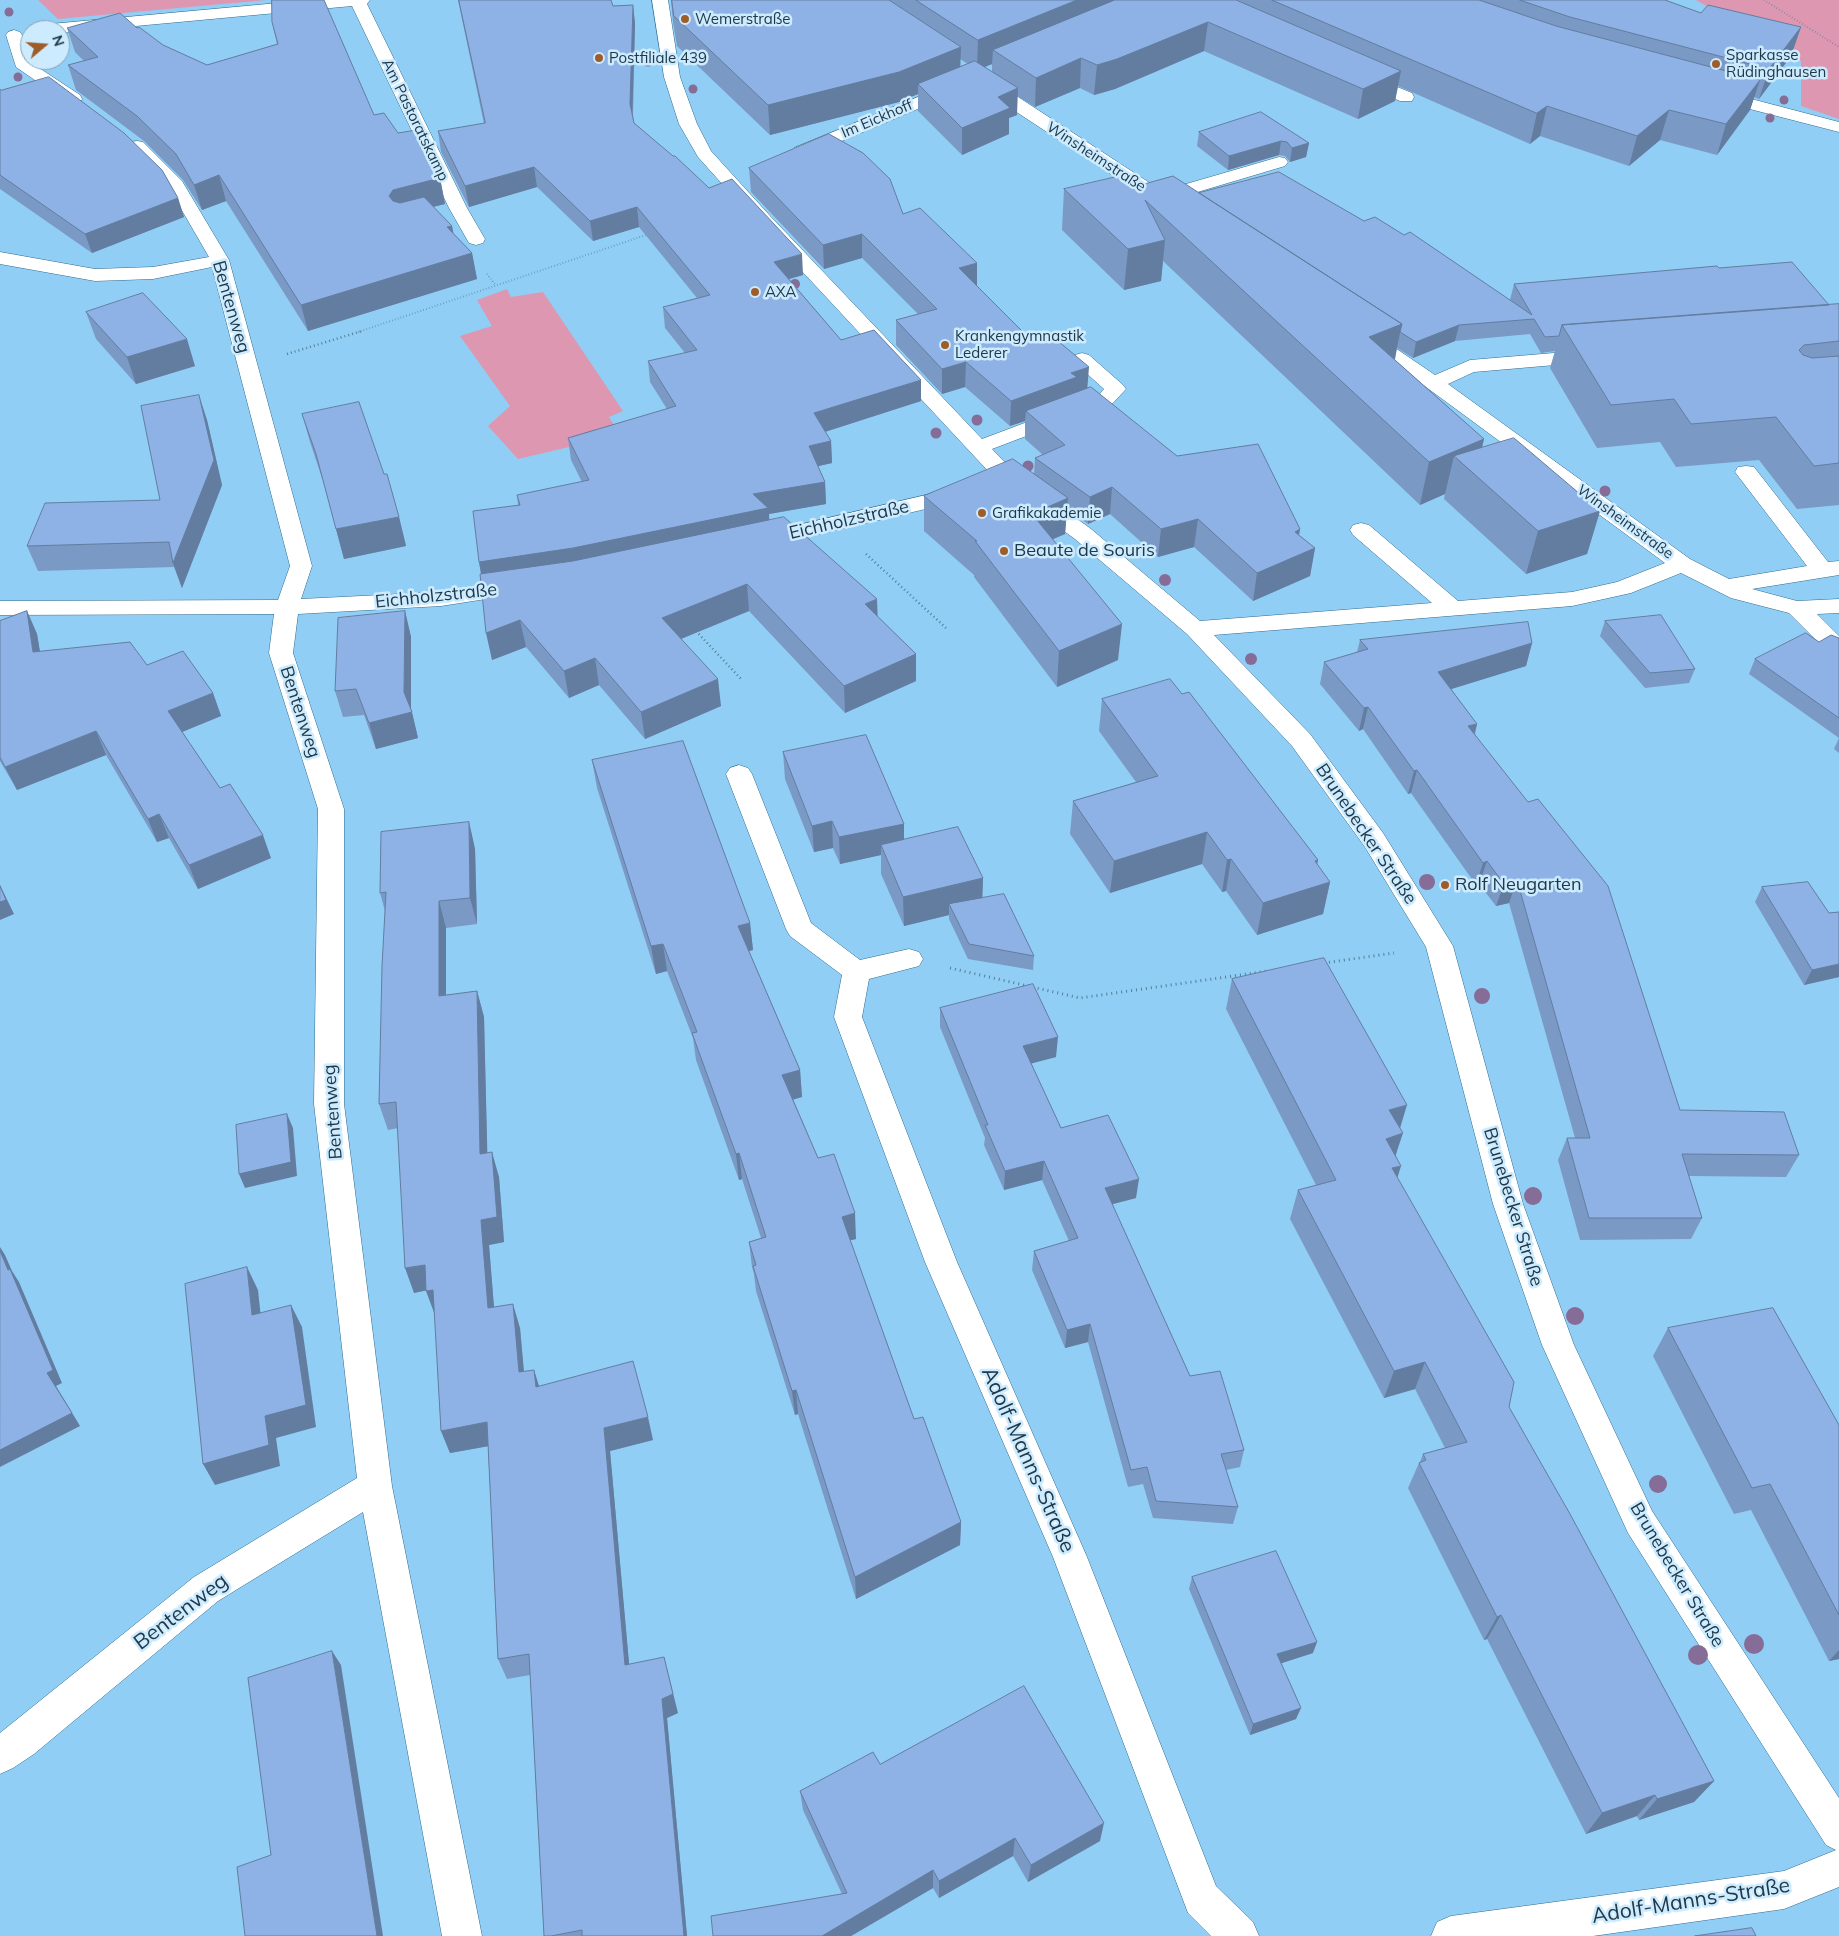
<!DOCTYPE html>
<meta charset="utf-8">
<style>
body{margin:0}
#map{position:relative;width:1839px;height:1936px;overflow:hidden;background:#91cef5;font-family:Mulish,sans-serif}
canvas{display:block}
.north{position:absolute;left:20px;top:20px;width:50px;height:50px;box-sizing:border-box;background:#cdebff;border:1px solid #88a4b6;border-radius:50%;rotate:72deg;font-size:14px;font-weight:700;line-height:20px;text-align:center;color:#203948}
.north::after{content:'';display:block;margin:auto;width:18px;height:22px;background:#9e5d28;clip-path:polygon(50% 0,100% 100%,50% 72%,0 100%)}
</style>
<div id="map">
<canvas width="1839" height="1936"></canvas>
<div class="north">N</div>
</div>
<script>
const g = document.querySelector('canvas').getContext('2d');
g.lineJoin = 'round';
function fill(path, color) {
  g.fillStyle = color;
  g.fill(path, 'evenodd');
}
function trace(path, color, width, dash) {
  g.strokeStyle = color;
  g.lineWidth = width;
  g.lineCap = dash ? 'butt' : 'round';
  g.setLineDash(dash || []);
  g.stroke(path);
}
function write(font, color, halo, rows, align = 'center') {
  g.font = font + ' Mulish,sans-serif';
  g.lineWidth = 5;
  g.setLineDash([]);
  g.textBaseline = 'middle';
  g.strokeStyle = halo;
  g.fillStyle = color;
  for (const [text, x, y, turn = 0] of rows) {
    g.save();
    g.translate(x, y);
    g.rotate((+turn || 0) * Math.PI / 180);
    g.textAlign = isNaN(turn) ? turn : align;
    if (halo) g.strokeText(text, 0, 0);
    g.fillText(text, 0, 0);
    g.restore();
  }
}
fill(new Path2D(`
 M38,0h228l-208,19z
 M1696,0h143v119l-38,-13v-45z
 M507,289l4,8 32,-5 80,119 -14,6 11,18 -102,24 -30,-33 22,-20 -50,-70 32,-10 -15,-26z`), '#dd97b0');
const minor = new Path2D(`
 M311,0h59l-3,4 100,204 18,31 -2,4 -7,2 -7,-2 -20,-35 -97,-202 -292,27v-3h-28l2,-3 6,-2z
 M652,0h16l12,77 17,47 14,27 60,66 211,222 117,-44 5,-6 -29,-26 -3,-4 3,-4 7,-2 7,2 34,30 3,4 -13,14 -121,46 26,27 73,53 109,92 232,-18 -79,-68 -3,-5 3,-5 8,-2 8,2 89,76 114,-9 45,-10 48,-19 -262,-193 -47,-31 -3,-4 3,-4 7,-2 7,2 65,44 35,-15 120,-10 7,2 3,4 -3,4 -7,2 -116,10 -26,12 242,175 39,20 78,-13 -72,-94 3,-5 8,-1 8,1 74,95 11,-1v14l-87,14 45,12 42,-2v14l-22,1 22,22v19l-8,-3 -9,-6 -33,-33 -58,-15 -50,-25 -50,20 -59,13 -358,29 96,99 73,99 70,113 70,258 51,141 78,166 187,287v89l-55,22 -191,27h-162l6,-14 14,-6 333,-45 52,-21 -10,-5 -198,-312 -86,-188 -49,-141 -67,-257 -61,-100 -73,-101 -105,-112 -112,-95 -73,-53 -243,-261 -61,-68 -19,-33 -15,-47z
 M14,30l6,2 2,3 8,27 50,33 2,4 -2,4h-12l-52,-36 -10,-32 2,-3z
 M1363,73l49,20 2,4 -2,4h-12l-43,-19 -2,-4 2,-4z
 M986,79l6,1 170,111 117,-34 6,1 3,4 -3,4 -111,33 5,6 -3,4 -6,1 -6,-1 -184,-121 -2,-4 2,-4z
 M952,83l6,1 2,4 -2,4 -152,64 -6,1 -6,-1 -3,-4 3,-4z
 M1717,90l122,32v10l-128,-33 -2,-4 2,-4z
 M137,141l6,1 39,39 47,79 83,306 -11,33 140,-7 77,-12 8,2 3,5 -3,5 -8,2 -77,12 -143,8 -5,39 51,156v295l48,382 90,450h-40l-79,-424 -145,89 -184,153 -21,14 -13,6v-41l194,-156 163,-99 -43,-374 4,-295 -49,-156 5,-39 -274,1v-14l278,-1 12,-34 -78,-299 -59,12 -58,2 -95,-17v-12l95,17 58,-2 56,-10 -40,-69 -41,-42 3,-4z
 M960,487l8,2 3,5 -3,5 -204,48 -8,-2 -3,-5 3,-5z
 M739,765l9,3 4,6 59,149 49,37 49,-11 10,3 4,7 -4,7 -50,13 -7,38 95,245 130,295 129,329 37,36 6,14h-48l-23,-23 -135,-356 -128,-295 -91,-245 8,-42 -52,-39 -4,-7 -60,-155 4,-6z`);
trace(minor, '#2f6c8f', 1);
trace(new Path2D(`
 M1764,0l75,47
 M487,274l9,12
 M358,332l291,-98`), '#547e98', 2, [0.5, 2.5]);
trace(new Path2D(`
 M287,354l75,-23
 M866,554l80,74
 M696,631l46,49`), '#547e98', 2.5, [1, 3]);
trace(new Path2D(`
 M1324,963l70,-10
 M950,968l130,30 188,-27`), '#547e98', 3, [1, 4]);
fill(minor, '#fff');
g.fillStyle = '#856d97';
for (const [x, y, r] of [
 [9,12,4.5],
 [648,62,4.5],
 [18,77,4.5],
 [693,89,4.5],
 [1784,100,4.5],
 [1770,118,4.5],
 [795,284,5],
 [977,420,5.5],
 [936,433,5.5],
 [1028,466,5.5],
 [1605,491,5.5],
 [1165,580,6],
 [1251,659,6],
 [1427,882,8],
 [1482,996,8],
 [1533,1196,9],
 [1575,1316,9],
 [1658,1484,9],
 [1754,1644,10],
 [1698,1655,10]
]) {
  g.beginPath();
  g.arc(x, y, r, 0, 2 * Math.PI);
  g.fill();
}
fill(new Path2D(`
 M458,0h153l2,6 20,-1 2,19 -2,92 1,7 75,65 94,87 -14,4 52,61 80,61 -96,31 6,9 1,22 -14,3 7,16 1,22 -57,10v6l108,96 39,38v27l-71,32 -96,-102 -68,28 40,67 -76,33 -46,-54 -30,13 -43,-51 -34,13 -11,-86 -2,-12 39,-57 -1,-10 65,-13 -11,-22 -3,-22 99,-29 -17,-27 -2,-21 37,-8 -20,-25 -2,-21 34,-9 -58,-71 -46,14 -56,-54 -68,20 -28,-55 -3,-21 46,-7z
 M671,0h994l36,13 100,14 -10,29 -32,43 -5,-2 -4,13 -33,45 -57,-15 -31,26 -89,-30 -10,8 -132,-58 -3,15 -37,18 -154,-68 -89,38 -21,6 -14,-7 -45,19 -18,-11v19l-8,3v16l-47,21 -44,-44v-17l-19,8 -129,33 -93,-89 -4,-24zM960,59l8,5 -8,3zM992,64v8l-7,-5z
 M272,22l102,93 24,18 42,45 5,26 -12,3 19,19 1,7 19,20 5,26 -169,52 -82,-130 -24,9 -19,-30 -39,-39 -68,-51 -8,-25 16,-4 -9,-9 -8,-24h70l26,17 44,20 70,-21z
 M0,89l178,109 6,19 -92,36 -92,-64z
 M1199,132l110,11 -3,14 -16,5 -5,-6 -6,-1 -51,15 -31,-24z
 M749,168l154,46 130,128 54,46 90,68 123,73 -1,6 16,13 -5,28 -57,25 -59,-54 -36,10 -48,-43 -22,10 -21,-15 -2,25 -12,5 65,121 -61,27 -83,-110v-2l-50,-44v-35l110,-21 1,-17 8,-3 -18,-16v-18l-15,5 -45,-39 -23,7 -46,-49v-25l22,-6 -56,-56 -38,11 -73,-77z
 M1137,186l62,7 165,28 146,79 4,-16 205,-16 110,37 10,-1v201l-42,4 -38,-49 -83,7 -16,-25 -63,6 -47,-80 5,-17 -14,2 -11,-19 -75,7 -42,17 -16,-10 -2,12 89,79 -2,9 118,63 -13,43 -61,20 -82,-75 1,-5 -25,11 -257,-244 -2,20 -37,9 -62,-60 2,-41z
 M86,312l109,54 -59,18 -40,-45z
 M302,414l97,103 7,29 -62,13 -21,-78 -13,-39z
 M207,420l15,65 -40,103 -8,-21 -136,4 -11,-25 133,-46z
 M27,611l10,23 3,18 107,13 66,28 8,23 -39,16 38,56 51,70 -73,31 -29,-51 -12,4 -51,-87 -89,35 -17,-29v-140z
 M405,611l6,26v73l7,28 -42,11 -12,-34 -21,2 -8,-26z
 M1605,621l90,48 -6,14 -44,5 -45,-52z
 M1839,638v100l-90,-64 6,-15 64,-17z
 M1360,640l172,3 -6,23 -75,23 26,35 -2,10 205,376 119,45 -13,22 -97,-1 13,42 -11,21 -111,1 -22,-80 9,-22h8l-66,-235 -13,3 -17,-22 -3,1 -65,-92 -3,1 -45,-65 -4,2 -39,-47 4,-22 33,-10z
 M1182,694l136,166 -1,4 13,18 -7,32 -66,21 -31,-44 -4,1 -20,-28 -92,29 -40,-59 3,-33 63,-19 -37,-51 3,-32z
 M1839,738v15l-5,-4z
 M783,752l121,72v16l79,38 -1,20 52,58 -1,14 -65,-11 -19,-40v-4l-45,11 -23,-52v-19l-41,9 -7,-16 -19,4 -29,-73z
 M592,760l158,163 3,27 -4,1 51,119 2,27 -9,2 25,59 38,81 -6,1 64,179 47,103 -1,23 -104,54 -58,-185 -3,1 -39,-124 -2,-17 -2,-7 -3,-25 12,-4 -19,-59 -3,1 -43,-120 -3,-22 -26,-67 -11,3 -59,-186z
 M469,822l6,27 2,75 -31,4v67l31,-4 7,26 3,136 12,24 5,65 -15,3 5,63 26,20 4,44 10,-2 5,16 114,54 -43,11 19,213 49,49 -11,5 20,218h-143l-14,-261 -23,4 -9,-20 -10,-213 -38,7 -9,-22 -6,-117 -9,-24 -12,3 -16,-165 -10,2 -9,-26 6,-193 -5,-18z
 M1762,887l67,26 10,64 -35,8 -49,-83z
 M1232,979l168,150 -4,26 1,23 112,229 205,374 -20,21 -55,18 -2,-4 -51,18 -99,-195 -3,1 -76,-152 11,-25 1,-1 3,-8 22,-6 -30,-59 -31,9 -94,-179 8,-29 18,-5 -90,-176z
 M940,1008l116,49 -25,6 30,65 75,70 -24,6 78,172 54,74 -4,17 -14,3 12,37 -5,17 -80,-6 -10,-34 -15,3 -40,-145 -23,6 -33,-78 2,-19 35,-10 -27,-61 -38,10 -20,-45 1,-7 -45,-111z
 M1668,1328l171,97v234l-10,2 -78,-151 -17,4 -81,-158z
 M1192,1577l121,76 -32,10 15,56 -46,16 -61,-146z
 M880,1764l220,77 -72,41 -15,-26 -74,42 -6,-10 -82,48h-138l129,-42 -39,-84 -3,-19z`), '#7a99c5');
fill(new Path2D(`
 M1077,0h68l-152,50 -1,14 -15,6 1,-30z
 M633,5l2,19 -3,100 -2,-20z
 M1208,22l-4,29 -89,38 -21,6 3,-30z
 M1801,27l-10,29 -32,43 10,-30z
 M961,47l-1,30 -42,7v10l-19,8 -129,33 -2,-30z
 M1081,58l-1,30 -45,19 1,-29z
 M1401,71l-6,30 -37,18 5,-30z
 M1760,80l-10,30 -33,45 9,-31z
 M1018,88l-1,27 -8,3v16l-47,21v-27l36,-31z
 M1547,106l-7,30 -10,8 7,-31z
 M1669,110l-9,30 -31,26 8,-30z
 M1281,141l-2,14 -51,15 1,-14z
 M1309,143l-3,14 -16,5 2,-14z
 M534,167l3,20 -68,20 -4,-21z
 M219,175l7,26 -24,9 -8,-25z
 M440,178l5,26 -46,11 -10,-19 4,-6z
 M178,198l6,19 -92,36 -7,-19z
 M637,207l2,20 -46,14 -3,-20z
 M452,226l5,25 -10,-24z
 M862,234v24l-38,11 -1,-24z
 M1165,240l-4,41 -37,9 4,-41z
 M472,253l5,26 -169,52 -7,-26z
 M802,254l1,21 -28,8 -1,-21z
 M977,263v24l-18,-19z
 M1402,324l-9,42 -24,-29z
 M1459,325l-4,16 -42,17 3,-16z
 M187,339l8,27 -59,18 -9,-27z
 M966,362l-1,25 -23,7v-25z
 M1089,367l-2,25 -61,19 -1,10 -15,5 1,-25 60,-28z
 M921,380v21l-106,34 -1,-22z
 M199,395l8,25 15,65 -40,103 -9,-25z
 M1484,439l-9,36 -21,-19 -9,38 -25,11 9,-43z
 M831,441l1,22 -22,5 -1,-22z
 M825,482l1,22 -57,10 1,16 -287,54 -4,-22 274,-68z
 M1112,487l-2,27 -22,10 2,-27z
 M1068,498l-3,36 -35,15 2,-35z
 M1600,511l-13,43 -61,20 12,-43z
 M399,517l7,29 -62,13 -8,-30z
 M1198,519l-4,28 -36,10 3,-28z
 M1300,529l-5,28 20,-9 -5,28 -57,25 4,-28 38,-41z
 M747,584l2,27 -83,34 -4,-27z
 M877,599l1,27 -13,-22z
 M27,611l10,23 7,42 -11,-24z
 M405,611l6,26v75h1l6,26 -42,11 -7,-26 35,-31z
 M520,620l6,27 -34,13 -6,-27z
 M1122,624l-4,36 -61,27 2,-36z
 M1532,643l-6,23 -94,29 6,-23z
 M916,654v27l-71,32 -1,-27z
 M595,658l4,27 -30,13 -5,-27z
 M718,679l3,27 -76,33 -4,-27z
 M213,693l8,23 -44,18 -9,-23z
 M1368,707l-5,22 -4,2 5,-23z
 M1477,724l-6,23 -3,-21z
 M96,731l10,24 -89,35 -12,-23z
 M1417,770l-6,23 -3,1 6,-23z
 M159,814l10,24 -12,4 -9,-23z
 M832,821l1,27 -19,4 -2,-26z
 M469,822l6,27 2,75 -7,-26z
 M904,824v26l-23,-5v10l-41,9 -1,-27z
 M1207,832l-5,32 -92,29 4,-32z
 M263,835l8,23 -73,31 -9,-24z
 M1231,859l-5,32 -4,1 5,-32z
 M1318,860l-6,28 18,-6 -7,32 -66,21 6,-32 52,-42z
 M1487,861l-8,23 -3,1 7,-22z
 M983,878l-1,29 -33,-3v11l-45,11 -1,-29z
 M1517,880l-8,23 -13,3 8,-22z
 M0,885l14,29 -14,6z
 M439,901l7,27v93l-7,-25z
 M750,923l3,27 -12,3 -3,-27z
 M663,944l4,27 -11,3 -5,-28z
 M1839,964v13l-35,8 8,-15z
 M477,991l7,26 4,162 -8,-25z
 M1058,1037l-2,20 -34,9 1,-20z
 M800,1070l2,27 -17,5 -3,-27z
 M1407,1105l-9,30 -9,-25z
 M287,1114l6,14 4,48 -52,12 -6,-14z
 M1403,1133l-10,30 -7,-24z
 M492,1152l7,25 5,65 -15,3 7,87 -8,-24 -7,-88z
 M739,1153l3,26 -3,1 -3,-26z
 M1044,1161l-2,19 -38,10 1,-19z
 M1401,1166l-9,29v-27z
 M1139,1179l-3,19 -34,9 3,-19z
 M855,1213l1,26 -13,3 -1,-25z
 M0,1247l5,8 7,16 7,11 43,101 -6,3 24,40 -80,41v-17l8,-180 -8,-19z
 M425,1265l8,24 -19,4 -9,-25z
 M247,1267l11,23 5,47 -11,-22z
 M433,1290l2,25 -9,-24z
 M513,1304l7,24 6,68 -7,-24z
 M291,1305l11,22 14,100 -40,11 4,28 -65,19 -12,-21 62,-48z
 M1090,1324l-2,18 -23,6 2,-18z
 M1425,1362l-10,27 -31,9 10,-27z
 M534,1370l7,23 -5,-6z
 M796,1390l2,24 -3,1 -3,-24z
 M648,1417l5,23 -43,11 21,234 -6,-20 -21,-237z
 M487,1422l8,23 -45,8 -9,-22z
 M961,1522l-1,23 -104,54 -1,-22z
 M1501,1615l-14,24 -3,1 13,-23z
 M1317,1642l-4,11 -40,13 4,-12z
 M1839,1650v9l-10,2z
 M332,1651l9,14 42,271h-6z
 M664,1657l14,56 -11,5 20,218h-3l-22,-237z
 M1301,1708l-5,11 -46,16 3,-11z
 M1714,1781l-20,21 -55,18 18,-21z
 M1655,1795l-18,21 -51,18 16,-21z
 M1104,1823l-4,18 -72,41 3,-17z
 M1015,1838l-2,18 -74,42v-17z
 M933,1870v18l-82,48h-29z`), '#637da0');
const building = new Path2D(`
 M272,0h52l50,115 10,-2 14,20 19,-3 23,48 -47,12 -4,6 4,5 7,2 24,-6 28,29 -5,1 25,26 -171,52 -82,-130 -25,10 -18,-31 -39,-38 -69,-51 30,-8 -31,-29 53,-15 17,15 2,-1 24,18 44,20 71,-21 -6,-22z
 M459,0h152l2,6 20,-1 -3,99 4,19 39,33h2l34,32 23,-9 70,75 -28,8 67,78 33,-10 47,50 -107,33 17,28 -22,5 16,36 -72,12 15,14 -195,40 -94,14 -6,-51 47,-6 -3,-10 72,-15 -21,-42 108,-32 -28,-45 49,-11 -34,-43 47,-12 -73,-88 -47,14 -56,-54 -69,19 -27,-55 47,-8z
 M672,0h217l72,47 -62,25 -131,33 -94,-89z
 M916,0h161l-99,40z
 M1115,0h121l165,71 -38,18 -155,-67 -91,37 -20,6 -16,-7 -45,20 -43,-28z
 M1272,0h207l77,26 204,54 -34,44 -57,-14 -32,26 -90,-30 -10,7z
 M1520,0h145l36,13 7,-8 93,22 -32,42 -199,-52z
 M975,61l43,27 -20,9 12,11 -48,20 -44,-44z
 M49,77l75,56 38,37 16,28 -93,36 -85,-59v-86l1,1z
 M1261,112l48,31 -17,5 -5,-6 -6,-1 -52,15 -30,-24z
 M829,134l34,19 27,26 13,35 17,-6 57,55 -18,5 74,74 18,-7 38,32 -18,6 6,4 -66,24 -45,-39 -24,7 -46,-49 41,-11 -75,-75 -39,11 -74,-77z
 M1279,172l85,49 11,-4 29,18 6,-3 122,83 -18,-31 203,-18 2,2 73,-6 37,43 -267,20 -3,11 -14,1 -11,-18 -75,6 -43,17 -16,-10 2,-8 -203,-131z
 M1125,175l12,11 36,-10 229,148 -33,13 115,102 -55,23 -284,-262 20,40 -37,9 -64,-60z
 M143,293l44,46 -60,18 -41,-45z
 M1839,304v37l-35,4 -5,5 4,5 9,3 27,-2v107l-25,3 -38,-49 -85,7 -17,-25 -63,6 -49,-80z
 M1091,387l86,69 81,-12 42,85 -5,3 20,16 -58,25 -59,-54 -37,10 -49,-42 -22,10 -55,-39 30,-13 -39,-34z
 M199,395l15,65 -41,103 -4,-21 -142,4 18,-43 115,-3 -19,-94z
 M359,402l25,72h3l12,43 -63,12 -20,-75 -14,-40z
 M1514,438l86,73 -62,20 -84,-75z
 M1013,459l55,39 -36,16 90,110 -63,27 -84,-110h2l-53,-45z
 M784,517l93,82 -12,5 51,50 -72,32 -97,-102 -85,34 56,61 -77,33 -46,-54 -31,13 -44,-51 -34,13 -6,-59 93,-13z
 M27,611l6,41 97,-10 17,23 36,-14 30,42 -45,18 52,77 10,-4 33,51 -74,30 -30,-51 -11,5 -52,-88 -91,36 -5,-10v-136z
 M405,611l-1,81 8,20 -43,11 -13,-34 -21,2 3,-73z
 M1661,615l34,54 -45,4 -45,-52z
 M1528,622l4,21 -94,29 39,52 -9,2 60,76 10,-3 70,87 72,224 104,2 15,43 -117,-1 20,64h-113l-22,-80h23l-73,-258 -13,4 -17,-23 -4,2 -66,-93 -3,1 -46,-64 -4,1 -40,-46 44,-13 -8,-9z
 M1806,633l13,9 12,-7 8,3v80l-84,-59z
 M1170,679l12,15 7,-2 129,168 -3,1 15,21 -67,21 -32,-44 -4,1 -20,-28 -93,29 -41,-60 85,-25 -56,-77z
 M866,735l38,89 -65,13 -7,-16 -20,5 -29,-74z
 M683,741l67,182 -12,3 62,144 -18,5 36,83 16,-4 21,59 -13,4 72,202 9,-2 38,105 -106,55 -59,-187 -4,1 -39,-125 3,-1 -7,-23 17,-5 -27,-84 -3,1 -44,-121 5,-1 -34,-88 -12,2 -59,-186z
 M469,822l1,76 -31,3v95l38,-5 3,163 12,-2 5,65 -16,3 7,88 25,-4 6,68 15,-2 2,17 97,-26 15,56 -44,11 21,237 39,-8 9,37 -11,5 22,237h-102v-6l-31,6h-7l-15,-282 -31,5 -11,-237 -46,9 -8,-141 -7,1 -1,-26 -20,3 -9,-166 -17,2 3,-138 4,-74 -6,1 1,-61z
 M958,827l25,51 -80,19 -22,-52z
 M1808,882l21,31 10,-1v52l-27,6 -50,-83z
 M0,886l6,14 -6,2z
 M1004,894l30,62 -65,-12 -20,-40z
 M1324,958l83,147 -18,5 14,23 -17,6 15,27 -9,2 122,214 -5,25 61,107 144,267 -57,18 -2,-4 -53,18 -101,-198 -4,2 -78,-154 7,-3 -3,-6 44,-12 -42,-80 -31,9 -96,-181 38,-10 -104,-201z
 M1033,984l25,53 -35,9 38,82 47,-13 31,64 -34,9 85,188 30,-5 24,79 -23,4 17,53 -82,-6 -9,-34 -16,3 -41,-146 -23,6 -33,-79 44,-13 -34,-77 -39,10 -20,-46h3l-48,-117z
 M287,1114l4,48 -52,12 -3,-49z
 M0,1251l8,19 2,-1 43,101 -6,3 25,40 -72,37z
 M247,1267l5,48 39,-10 15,100 -41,11 4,29 -66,19 -18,-180z
 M1773,1308l66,117v190l-69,-131 -18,4 -84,-160z
 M1276,1551l41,91 -40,12 24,54 -48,16 -61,-147z
 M332,1651l45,285h-132l-8,-69 34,-12 -23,-177z
 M1024,1686l80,137 -73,42 -16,-27 -76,43 -6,-11 -111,66h-109l-2,-20 136,-23 -47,-102 73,-39 7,12z
 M1752,1928l4,8h-61z`);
fill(building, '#8eb2e5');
trace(building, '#637da0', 1);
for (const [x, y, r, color] of [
 [685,19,5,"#9e5d28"],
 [599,58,5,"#9e5d28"],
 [1716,64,5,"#9e5d28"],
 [755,292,5,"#9e5d28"],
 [945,345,5,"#9e5d28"],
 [982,513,5,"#9e5d28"],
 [1004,551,5,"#9e5d28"],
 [1445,885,5,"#9e5d28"]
]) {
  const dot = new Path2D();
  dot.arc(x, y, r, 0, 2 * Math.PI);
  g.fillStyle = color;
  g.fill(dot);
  trace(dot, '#cdebff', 2);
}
write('15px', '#203948', '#cdebff', [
 ["Wemerstraße",695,19],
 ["Sparkasse",1726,55],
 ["Rüdinghausen",1726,72],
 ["Postfiliale 439",609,58],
 ["AXA",765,292],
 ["Krankengymnastik",955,336],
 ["Lederer",955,353],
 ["Grafikakademie",992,513]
], 'left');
write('15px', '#203948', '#cdebff', [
 ["Im Eickhoff",877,119,-23],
 ["Am Pastoratskamp",415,120,64],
 ["Winsheimstraße",1096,157,33],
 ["Winsheimstraße",1625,522,36]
]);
write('18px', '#203948', '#cdebff', [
 ["Bentenweg",231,307,74],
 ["Eichholzstraße",849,520,-13],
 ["Eichholzstraße",436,596,-6],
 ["Bentenweg",300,712,72],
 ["Brunebecker Straße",1366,834,56],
 ["Bentenweg",333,1112,-94],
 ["Brunebecker Straße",1513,1207,73],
 ["Brunebecker Straße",1677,1575,59]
]);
write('18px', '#203948', '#cdebff', [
 ["Beaute de Souris",1014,551],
 ["Rolf Neugarten",1455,885]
], 'left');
write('21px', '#203948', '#cdebff', [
 ["Adolf-Manns-Straße",1028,1460,66],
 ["Bentenweg",181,1612,-37],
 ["Adolf-Manns-Straße",1691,1901,-9]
]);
</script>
